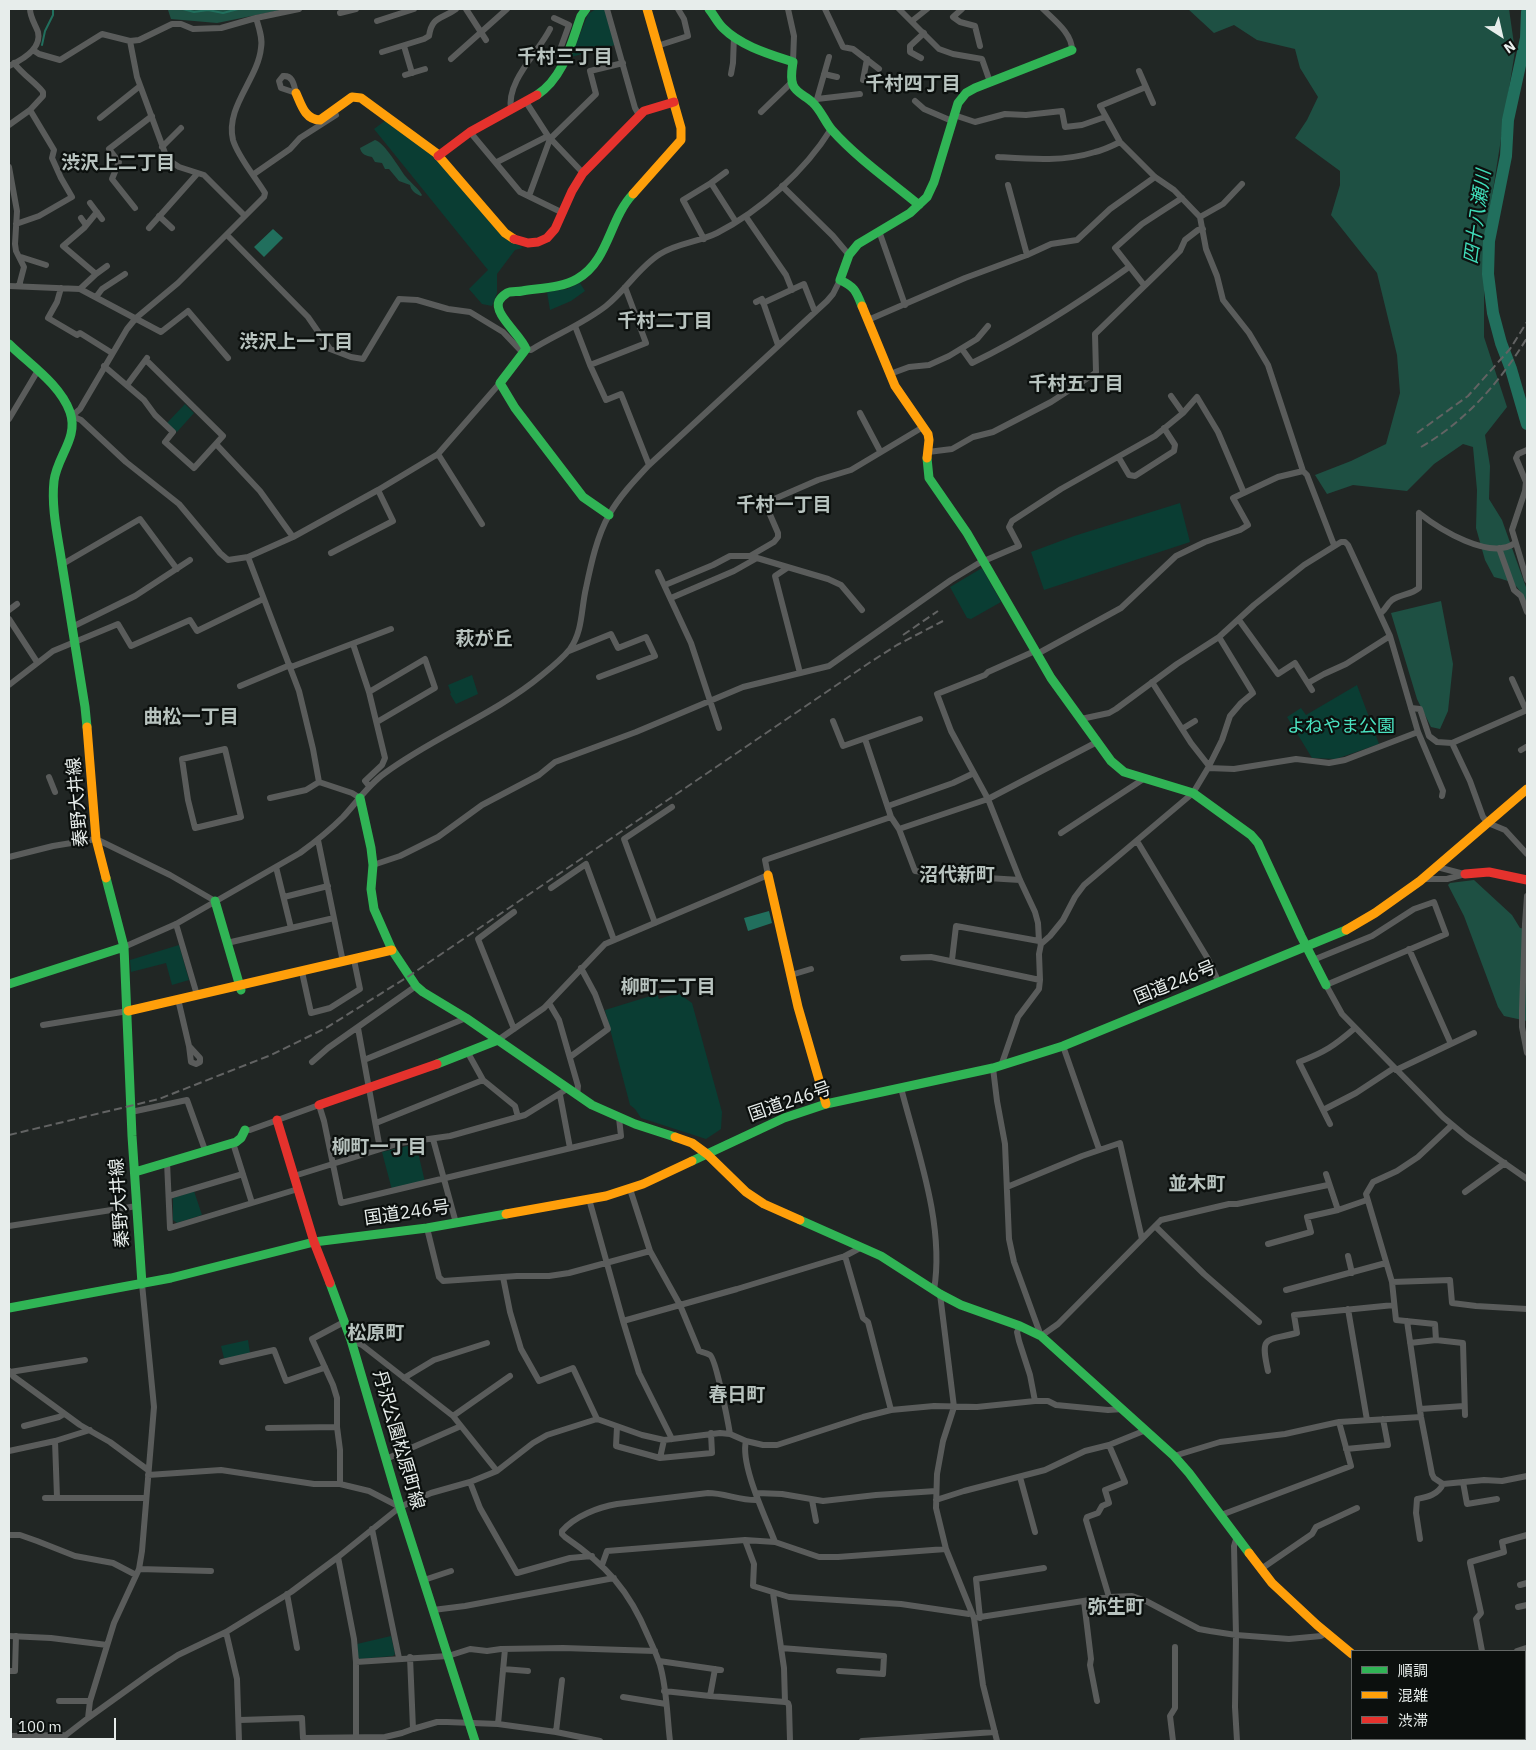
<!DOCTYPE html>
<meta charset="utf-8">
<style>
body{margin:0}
#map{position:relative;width:1536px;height:1750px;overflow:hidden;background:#212624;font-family:"IBM Plex Sans","Noto Sans JP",sans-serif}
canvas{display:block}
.frame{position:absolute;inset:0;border:10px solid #e7edeb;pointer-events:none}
.legend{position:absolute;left:1351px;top:1650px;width:175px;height:90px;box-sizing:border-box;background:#0c100e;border:1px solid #646866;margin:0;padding:6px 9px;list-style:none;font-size:15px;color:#e7edeb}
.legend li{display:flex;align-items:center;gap:10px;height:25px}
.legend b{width:25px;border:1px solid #646866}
.north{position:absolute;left:1476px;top:10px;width:50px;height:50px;-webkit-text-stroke:4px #0c100e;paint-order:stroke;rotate:145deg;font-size:14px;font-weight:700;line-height:20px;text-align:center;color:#e7edeb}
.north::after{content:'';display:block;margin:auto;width:18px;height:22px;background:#e7edeb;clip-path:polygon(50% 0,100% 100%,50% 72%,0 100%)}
.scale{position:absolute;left:10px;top:1718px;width:106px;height:22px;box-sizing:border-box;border:2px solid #e7edeb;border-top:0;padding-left:6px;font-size:15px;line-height:18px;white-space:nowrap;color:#e7edeb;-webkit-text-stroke:4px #0c100e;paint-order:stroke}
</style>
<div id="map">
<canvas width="1536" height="1750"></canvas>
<div class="frame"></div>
<ul class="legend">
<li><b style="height:6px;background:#30b455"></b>順調</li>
<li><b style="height:6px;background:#ff9f0a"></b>混雑</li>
<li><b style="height:6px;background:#e5322d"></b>渋滞</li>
</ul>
<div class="north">N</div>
<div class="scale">100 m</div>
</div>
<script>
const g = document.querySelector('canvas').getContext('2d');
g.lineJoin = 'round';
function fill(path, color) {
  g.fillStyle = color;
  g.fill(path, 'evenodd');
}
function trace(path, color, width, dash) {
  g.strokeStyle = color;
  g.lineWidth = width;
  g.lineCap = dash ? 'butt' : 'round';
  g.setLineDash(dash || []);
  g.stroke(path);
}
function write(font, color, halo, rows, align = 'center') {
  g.font = font + ' "IBM Plex Sans","Noto Sans JP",sans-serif';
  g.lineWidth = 4.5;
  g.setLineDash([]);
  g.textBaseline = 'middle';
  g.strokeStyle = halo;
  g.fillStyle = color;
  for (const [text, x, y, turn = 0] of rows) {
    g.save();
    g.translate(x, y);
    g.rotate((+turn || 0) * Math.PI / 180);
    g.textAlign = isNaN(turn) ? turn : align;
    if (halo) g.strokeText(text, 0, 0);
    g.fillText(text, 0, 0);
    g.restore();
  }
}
fill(new Path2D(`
 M596,9h9l10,36 -44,12 17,-43z
 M386,120l48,36 73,82 16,10 -8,2 -18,24v19l-5,13 -10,-2 -13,-15 19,-19 -114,-141z
 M580,283l5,8 -14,10 -21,9 -3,-18 20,-3z
 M185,404l9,9 -17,19 -10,-9z
 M1180,503l10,39 -146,48 -13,-38 43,-16z
 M982,568l19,34 -30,17 -4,-1 -17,-31z
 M472,675l6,19 -22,10 -6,-10 1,-1 -3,-8z
 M1357,685l22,59 -43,15 -24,-1 -25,-41 14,-9 5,7z
 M179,945l10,35 -17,5 -6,-22 -35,9 -1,-12z
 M678,993l14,10 30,109 -1,17 -15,10 -65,-21 -6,-9 -5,-4 -25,-95 52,-16 2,5z
 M416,1144l9,38 -33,8 -10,-38z
 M194,1191l8,24 -25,8 -4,-3v-22z
 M248,1340l2,13 -24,6 -2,-1 -3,-12z
 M391,1636l4,18 -2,2 -33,3 -2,-2 -1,-13z`), '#0a3d33');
fill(new Path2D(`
 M235,9h51l-69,14 -46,-4 -3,-9z
 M1188,9h321l6,42 -28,176 -3,56v54l23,70 -22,28 5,31 -1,33 13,21 25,70v14c-10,-20 -12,-22 -33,-27l-9,-17 -9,-32 1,-38 -4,-43 -10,-3 -29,20 -27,27 -54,-6 -26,9 -12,-19 36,-14 35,-17 14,-51 -3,-38 -20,-82 -46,-58 9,-30v-14l-45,-33 12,-18 11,-23 -18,-29 -5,-19 -38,-9 -23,-15 -20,8z
 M375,140c10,3 24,28 31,37 5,6 12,11 16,18l-1,1c-5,-2 -10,-5 -11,-11l-11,-4 -10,-12h-4l-3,-6 -7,-1 -3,-5c-6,-1 -11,-3 -12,-9z
 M1441,601l12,63 -5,47 -8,18 -9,-2 -14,-28 -26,-86z
 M1474,880l38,35 8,13 7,1v92l-23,-5 -6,-9 -34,-91 -16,-31 2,-2z`), '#1e5043');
fill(new Path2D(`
 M273,229l10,9 -19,19 -10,-10z
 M769,911l3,12 -24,8 -4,-13z`), '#216f5d');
trace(new Path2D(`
 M183,9l11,3 14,-2 15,3 15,-4
 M42,45l3,-14 8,-16v-6`), '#216f5d', 2);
trace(new Path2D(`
 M1527,12l-1,26 -18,82 -2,36 -17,85 -1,33 5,39 8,30 10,26 16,55`), '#216f5d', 12);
trace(new Path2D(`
 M466,9l20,31
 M607,9l28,99 4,7
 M788,9l6,27 -1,26
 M825,9l18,38 10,2 26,20
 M899,9l40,40 14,5 29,5 8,23
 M962,9l-9,8 7,5 15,4 5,20
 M1043,9c11,11 29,24 29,41
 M340,13l16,-4
 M256,18c3,10 7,21 5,30 -3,31 -36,59 -28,92 5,17 23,38 32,53l-1,4 -86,86 -42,35 -9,11 -47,80 -8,7 9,4 45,42 53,42 41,49 8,7 20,-3 45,-20 85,-47 60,-36 62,-71
 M554,18l15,7 -8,22 5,8
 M377,21l37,-12
 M912,21l15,-12
 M130,41l7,36 28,76 8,10 6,4 25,8 41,41
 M404,46l8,27
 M657,46l31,-10 -4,-17 -6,-10
 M33,50l6,4 21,6 42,-26 28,7 9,-1 33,-16h9l12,5 28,-1 35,-10 43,-9
 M382,52l42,-13 5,-3c3,-20 12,-16 27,-27
 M921,58l-11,-6v-6l14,-13
 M451,59l56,-50
 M9,66c13,-6 33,-17 29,-34 -3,-8 -8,-15 -8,-23
 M1139,71l14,32
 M731,74l2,-11 1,-27
 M824,74l13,3
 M405,75l20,-6
 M283,76c10,-1 11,9 13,17l-15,-5 -2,-7z
 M863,80l4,-21
 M1146,87l-46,19 20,36 35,35 19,13 26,27 6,32 11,27 6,24 26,33 19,32 35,106 4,4 27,70
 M817,99l43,-5
 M915,101l9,8 28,12
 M526,102l22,34 35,37
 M813,104l4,-5 12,-42
 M511,110c-5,-29 27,-57 39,-81
 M761,112l31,-30
 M954,115l21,7 30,-8 21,1 36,-4 3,16 17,-2 23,-8
 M100,118l40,-32
 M9,125l21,-15 13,-14v-4c-8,-10 -20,-17 -29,-29
 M470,132l50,60 43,21
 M162,147l19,-19
 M998,157c31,2 66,5 97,-5 9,-2 17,-6 25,-10
 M497,162l51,-26
 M9,167l8,44 -2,33 1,7 8,16 -5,19
 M254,174l36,-25 10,-11 36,-23 -3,-4
 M711,183l15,-11
 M1008,185l19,70
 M782,186l51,50 16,19
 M529,196l21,-57 46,-45 -6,-23 33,-8
 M90,203l12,16
 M135,208l-23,-29 7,-17 -10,-13 43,-33
 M159,216l13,12
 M746,217l40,58 6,15
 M1200,217l23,-13 19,-20
 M81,218l5,7
 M16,224l23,-8 33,-19 -11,-19 -9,-20 2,-8 -24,-40
 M149,228l48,-54
 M879,231l26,74
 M227,235l81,82 22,32 21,8 12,2 36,-60 18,1 31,9 22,3 33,20 20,21
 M704,239l-21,-39 28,-17 25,39
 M21,257l25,8
 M96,274l11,-8
 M1144,285l-29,-37 27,-24 40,-26
 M9,286l71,3 81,43 27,-21 40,47
 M61,288l-4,14 -9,16 29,17 3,-2 32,20
 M80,289l16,-15 -33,-28 21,-18 13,-16
 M96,297l6,-8 23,-15
 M756,302l6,-3 16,46
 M763,303l41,-19 11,28
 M868,320l97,-42 62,-23 24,-11 26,-4 33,-31 45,-32
 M575,326l15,39 16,35 15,-6 28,71
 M526,349l5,1c24,-15 52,-26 75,-44 20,-16 33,-39 54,-52 17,-11 39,-12 57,-21 43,-22 88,-62 114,-104
 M962,349l10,14c56,-27 107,-60 157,-96
 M590,365l56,-22 -21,-56
 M104,366l40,34 11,15 18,17 -8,10 29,26 29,-32 -77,-76
 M890,374l19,-7 20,-2 20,-9 28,-17 11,-13
 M127,385l20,-27
 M1171,396l12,17
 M860,413l20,38
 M9,419l28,-47
 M216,444l44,47 33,46
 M1527,450l-9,4 -2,4 10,24 -1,9 -13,39 15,50
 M928,452l24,-3 21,-12 20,-5 58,-30 43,-28 2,-2 -1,-38 72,-70 13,-13 5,-11 13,-10 5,-1
 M438,454l44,70
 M1119,458l10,17 6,1 39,-25 1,-6 -11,-17
 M1419,513c20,16 71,48 96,30
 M1499,548l15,42 7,6 6,16
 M331,553l62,-32 -15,-31
 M248,557l51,134 14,58 6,33
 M61,565l79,-46 37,50
 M787,568l-12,8 25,97
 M658,572l33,71 28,85
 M665,585l48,-20 17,-9h20l24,-14 4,-5v-4l-13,-30 53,-23 33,-10 72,-43
 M671,598l63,-27 23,-13 71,21 13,6 21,25
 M9,610l8,-6
 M1381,613c5,-4 6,-9 11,-13 8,-6 19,-5 27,-12v-75
 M9,619l28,43
 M1239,620l39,54 17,-11 17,27
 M72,627l63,-31 55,-36
 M353,644l16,48 16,66 -3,7 -17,16 4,5
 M569,651l42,-17 7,14 28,-11 9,19 -56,21
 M1035,651l-47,21 -3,3 -48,19 14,37 37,68 32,81 15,32 3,11 1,18 2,3
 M1037,654l84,-46 55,-52 29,-14 35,-12 8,-5 -15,-27 45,-21 25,-6
 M291,667l100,-38
 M1512,679l14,31
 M1152,682l39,61 18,23
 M1308,683l16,-9 22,-10 44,-28
 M9,685l44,-34 65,-27 13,22 59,-26 7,11 66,-32
 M240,686l50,-21
 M369,692l56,-33 10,29 -58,34
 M1411,708l9,1 9,27 8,6 15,1 75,-33
 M1081,719l28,-6 7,-4 61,-45 42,-27 35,-32 50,-40 37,-23h4l3,3 42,91 28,96 25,59 -1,5
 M833,721l10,25 77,-27
 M1182,729l13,-8
 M865,739l26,78 8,12 16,42 40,5 65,4
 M1452,743l18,38 13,36 5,6 17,7 22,24
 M225,749l16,68 -46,11 -7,-28 -6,-41z
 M1521,750l5,-3
 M1208,768l14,-28 8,-24 11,-13 12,-10 -34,-56
 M49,777l6,15
 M319,782l33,11 8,5
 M270,798l36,-8 13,-8
 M888,806l65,-23 21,-10
 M899,829l89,-30 109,-57
 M1061,833l84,-55
 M318,840l25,122
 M1137,841l71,118 11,24
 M9,857l44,-11 43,-7 74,36 45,26
 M373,865l27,-9 38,-19 44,-32 57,-30 16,-13 81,-30 107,-45 86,-21 122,-86 28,-17 40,-17 -10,-19 3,-6 49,-32 94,-53 28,-23 14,-16 21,35 26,61
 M276,867l15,61
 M1437,867l27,7
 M1425,879h22l18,-5
 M551,888l35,-24 28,76
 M1527,896l-2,28 -3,87v16l5,26
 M284,897l44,-11
 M655,923l-31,-84 48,-32
 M176,924l21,71
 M227,943l107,-25
 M124,947l52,-23 124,-71c15,-11 30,-23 43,-36 14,-15 25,-32 42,-44 50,-37 109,-58 157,-98 10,-8 20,-16 28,-26 13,-18 11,-40 16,-61 5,-24 11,-52 23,-73 10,-18 25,-34 40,-50l178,-164 6,-7 7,-14
 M1409,949l42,95
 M903,958l28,-1 109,23
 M952,960l4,-34 83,15
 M1313,960l59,-24 42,-27 20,-7 12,32 -120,51 16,29 101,103 24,20 60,42
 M302,972l9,41 19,-5 30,-19 -6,-29
 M791,975l20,-6
 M178,999l11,47 11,12v4l-4,2 -5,-2 -2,-16
 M549,1003l10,17 19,66 -1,10
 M43,1025l85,-14
 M358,1028l22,121
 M1355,1028c-21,18 -30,24 -56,34l24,48 33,-17 38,-25
 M514,1029l-36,-90 36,-27
 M498,1040l46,-32 61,-64 163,-69 -3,-15 126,-43
 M1063,1046l36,103
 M468,1053l15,27 32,26 3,11
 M570,1057l38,-28 -13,-35 -14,-26
 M364,1060l102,-42
 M312,1062l16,-14 88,-62
 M1001,1066l17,-49 21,-28 1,-9 -1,-26 2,-10 9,-8 13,-16 12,-23 9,-12 109,-92 15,-25 26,1 62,-10 33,4 16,-3 73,-28
 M993,1068l4,33 8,43 4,95 5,23 27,74 17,-12 103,-104 68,-16h8l91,-19
 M1396,1070l78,-37
 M901,1088c16,62 44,137 33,202
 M560,1095l10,53
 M1323,1110l7,14
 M131,1112l56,-12 18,50
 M376,1123l107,-43
 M250,1130l69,-25 5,16 17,82 280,-67 -2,-18
 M433,1139l23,84
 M233,1143l19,60
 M167,1162l3,66 128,-39
 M1326,1174l12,36 29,-10
 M294,1176l106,-33 50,-7 75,-21 42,-26
 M1007,1187l75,-31 38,-13 22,96
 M630,1189l20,62 30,54 19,46c3,1 8,2 11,4 6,4 18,67 20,79
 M1465,1192l40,-29
 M169,1196l74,-22
 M589,1199l34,122 16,52 33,66
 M9,1226l128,-20
 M1155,1226l49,48 55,48
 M427,1228l12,49 4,4 74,-5h32l20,-3 81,-22
 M1268,1244l43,-12 -4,-15 31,-7
 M845,1256l18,62 5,4 23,88
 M1348,1256l4,17
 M503,1277l7,35 11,37 18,32 34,-13 24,51
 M1392,1282l58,-2 2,23 24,3 51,3
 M1286,1290l100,-27
 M940,1294l14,113 -11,34 -6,33 -1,34 10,41 28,69 9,67 14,56
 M1348,1309l19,111
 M623,1321l114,-32 108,-33 17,-9
 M1407,1321l14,96 11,57 2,4 9,6 41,-4 18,1 25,-5
 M1020,1326l-3,6 2,9 11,34 5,26
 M351,1340l11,5 91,71 44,55
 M1436,1340l-1,-16 -39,-4 -4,-38 -26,-88 7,-12 24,-11 21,-14 34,-32
 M1410,1343l26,-3 27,3 2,72
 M222,1362l52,-12 12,31 35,-12 4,-2
 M9,1371l4,5 67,49 30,17 38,28
 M1268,1371c-8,-36 -3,-30 29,-38l-3,-18 100,-10
 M10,1372l75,-12
 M404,1378l30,-18 53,-17
 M1420,1409l44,-3
 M453,1416l57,-40
 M24,1426l35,-9 5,-3
 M617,1427l-1,19 44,12 52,-5 -1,-20
 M268,1428l69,-1
 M55,1441l2,56
 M746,1441c-6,24 20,77 29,101
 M1346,1449l42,-4 -5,-26
 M9,1451l46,-10 35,-11
 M1174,1456l46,-14 65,-8 54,-12 82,-5
 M660,1458l4,-18
 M386,1459l75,-33
 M148,1475l73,-5 93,14h26l29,7 31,16
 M1020,1477l15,55
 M470,1482l10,26 37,65 53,-15 22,-2
 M1463,1482l4,22 30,-5
 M340,1484v-34l-3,-23v-29l-4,-13 -21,-46 32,-17
 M757,1493l25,1 41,7 53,-6 60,-4
 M45,1498h101
 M812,1500l4,21
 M936,1500l28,-9 81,-21 40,-19 24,-6 37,-15
 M1221,1515l130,-49 -12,-44
 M372,1529l27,129
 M9,1535h11l17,6 38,15 38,7 23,12
 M1237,1536l-3,10 2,89 -1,72 2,34
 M1420,1539l-4,-26 1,-14c10,-2 21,-4 26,-15
 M745,1540l9,24 -1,22 36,11 112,7 68,10 3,-1
 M338,1557l16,82 2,23v75
 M602,1565l5,-14 138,-11 30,2 44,15h19l108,-8
 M139,1569l72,2
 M1261,1569l51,-35 4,-7 41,-19
 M424,1580l27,-9
 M1520,1585l7,-2
 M773,1593l11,75 1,34 3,1 1,3 1,35
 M287,1594l10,54
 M1109,1597l-23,-77 1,-3 11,-4 4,-7 7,-3 -4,-13 20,-8 -16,-37
 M1084,1601l7,58 -1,6 7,36
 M1518,1607l9,-2
 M433,1610l32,-4 149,-28
 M974,1618l135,-21 23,-1 14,5 53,28 11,2 26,4 53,4 32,-3 5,-3
 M980,1618l-4,-39 68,-11
 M226,1632l11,47 2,62
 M9,1636l42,2 56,7
 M781,1648l103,8 -1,18 -44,-3
 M1482,1651l-6,-32 5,-6 -11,-50v-1l34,-10 -2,-10 25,-7
 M1517,1651l9,-3
 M410,1657l3,72
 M659,1661l62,9
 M356,1662l92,-6 22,-7 17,2 14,-2 62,-1 92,3
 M503,1669l25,2
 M9,1671h6l1,-35
 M664,1691l46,5 75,6
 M710,1696l5,-27
 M623,1697l43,7
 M59,1701h31
 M88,1718l2,-17 24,-78 25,-54 3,-18 12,-144 -12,-123
 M240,1720l62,-2 1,20 82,-1 17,-4 11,-4 24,-7h10l51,2 58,8 44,9
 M498,1724l7,-75
 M556,1732l6,-52
 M9,1736l57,-1
 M61,1741l5,-6 22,-17 64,-46 26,-17 48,-23 65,-40 47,-35 62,-50 31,-14 39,-11 27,-11 36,-28 14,-8 50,-16 45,16 22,5 56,-7 10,1 16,7 17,4h14l86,-28 28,-7 43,-4 43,1 58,-6h13l8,4 52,5 15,-1
 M670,1741c-3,-25 -3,-52 -10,-76 -3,-10 -8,-20 -12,-29 -19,-46 -42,-71 -83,-99l-3,-3v-3c13,-15 37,-24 55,-27l91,-11c17,0 33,8 50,7
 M862,1741l133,-9
 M1173,1741l-3,-25 5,-8v-61`), '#5a5c5b', 6);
trace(new Path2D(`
 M709,9c5,6 8,13 14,19 18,18 46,26 70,34 -1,7 -3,16 0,23 3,8 13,11 19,17 9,8 13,20 20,28 25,28 58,51 87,75
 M537,95c27,-18 34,-51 44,-79l5,-7
 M862,306c-6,-15 -7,-19 -22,-26l9,-25 9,-11 52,-31 17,-16 7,-15 24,-79 8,-10 9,-5 97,-38
 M9,344c20,20 51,40 61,68 9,26 -13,44 -16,69 -3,27 4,56 8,83 8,48 15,95 23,143l2,20
 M927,458l2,20 38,55 84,145 60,83 13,11 69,21 58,42 7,8 43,93 25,49
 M609,515l-26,-18 -68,-89 -15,-25 26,-34c-5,-14 -33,-35 -27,-48 1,-2 5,-6 8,-8 4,-2 10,-1 15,-2 18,-3 39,-3 55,-12 32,-18 32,-60 56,-85
 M360,798l11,50 2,17 -2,24 3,20 18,41 24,36 7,6 43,26 126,87 43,19 40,13
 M106,878l18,69 8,189 10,148
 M215,901l26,89
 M9,984l115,-37
 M437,1064l61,-24
 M692,1161l92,-43 42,-14 167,-36 70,-22 283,-116
 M135,1172l101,-30 5,-4 4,-8
 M800,1220l81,36 59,38 21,11 59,21 21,10 133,120 15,17 60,80
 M330,1283l21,57 49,167 75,234
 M9,1308l162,-30 143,-36 113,-14 79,-14`), '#30b455', 9);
trace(new Path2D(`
 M296,93c5,11 9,27 24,27l32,-23 9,1 75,55 69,80 9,6
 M633,194l48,-54v-12l-34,-119
 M862,306l33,80 33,48 1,6 -2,18
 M87,727l9,112 10,39
 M768,875l30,132 28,97
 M1346,930l29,-17 45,-32 107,-92
 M128,1011l264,-61
 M675,1137l17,6 15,11 39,38 18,12 36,16
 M506,1214l100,-18 37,-12 49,-23
 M1249,1553l23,30 45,42 35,29
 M1517,1739l5,2`), '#ff9f0a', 9);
trace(new Path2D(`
 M438,156l32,-24 67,-37
 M514,239l14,4 10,-1 9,-4 8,-9 17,-38 11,-18 61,-62 30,-9
 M1465,874l24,-2 38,8
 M319,1105l118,-41
 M277,1120l37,122 16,41`), '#e5322d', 9);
trace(new Path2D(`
 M1417,433l51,-37 42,-47 17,-27
 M1421,447c45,-26 79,-65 106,-109
 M903,635l35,-24
 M9,1135l150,-36 112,-44 55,-27 83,-52 463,-315 25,-16 46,-24`), '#626363', 2, [8, 4]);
write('18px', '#4ae2c0', '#0c100e', [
 ["よねやま公園",1341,727]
]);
write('18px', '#e7edeb', '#0c100e', [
 ["秦野大井線",78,802,-95],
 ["国道246号",1175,983,-22],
 ["国道246号",790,1102,-19],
 ["秦野大井線",120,1203,-94],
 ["国道246号",407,1213,-8],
 ["丹沢公園松原町線",398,1440,74]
]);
write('bold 19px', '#b8c3bf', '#0c100e', [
 ["千村三丁目",565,58],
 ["千村四丁目",913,85],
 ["渋沢上二丁目",118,164],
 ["千村二丁目",665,322],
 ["渋沢上一丁目",296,343],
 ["千村五丁目",1076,385],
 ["千村一丁目",784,506],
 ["萩が丘",484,640],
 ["曲松一丁目",191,718],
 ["沼代新町",957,876],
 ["柳町二丁目",668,988],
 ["柳町一丁目",379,1148],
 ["並木町",1197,1185],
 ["松原町",376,1334],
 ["春日町",737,1396],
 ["弥生町",1116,1608]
]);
write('italic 19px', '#3fdbb8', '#0c100e', [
 ["四十八瀬川",1478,217,-82]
]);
</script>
